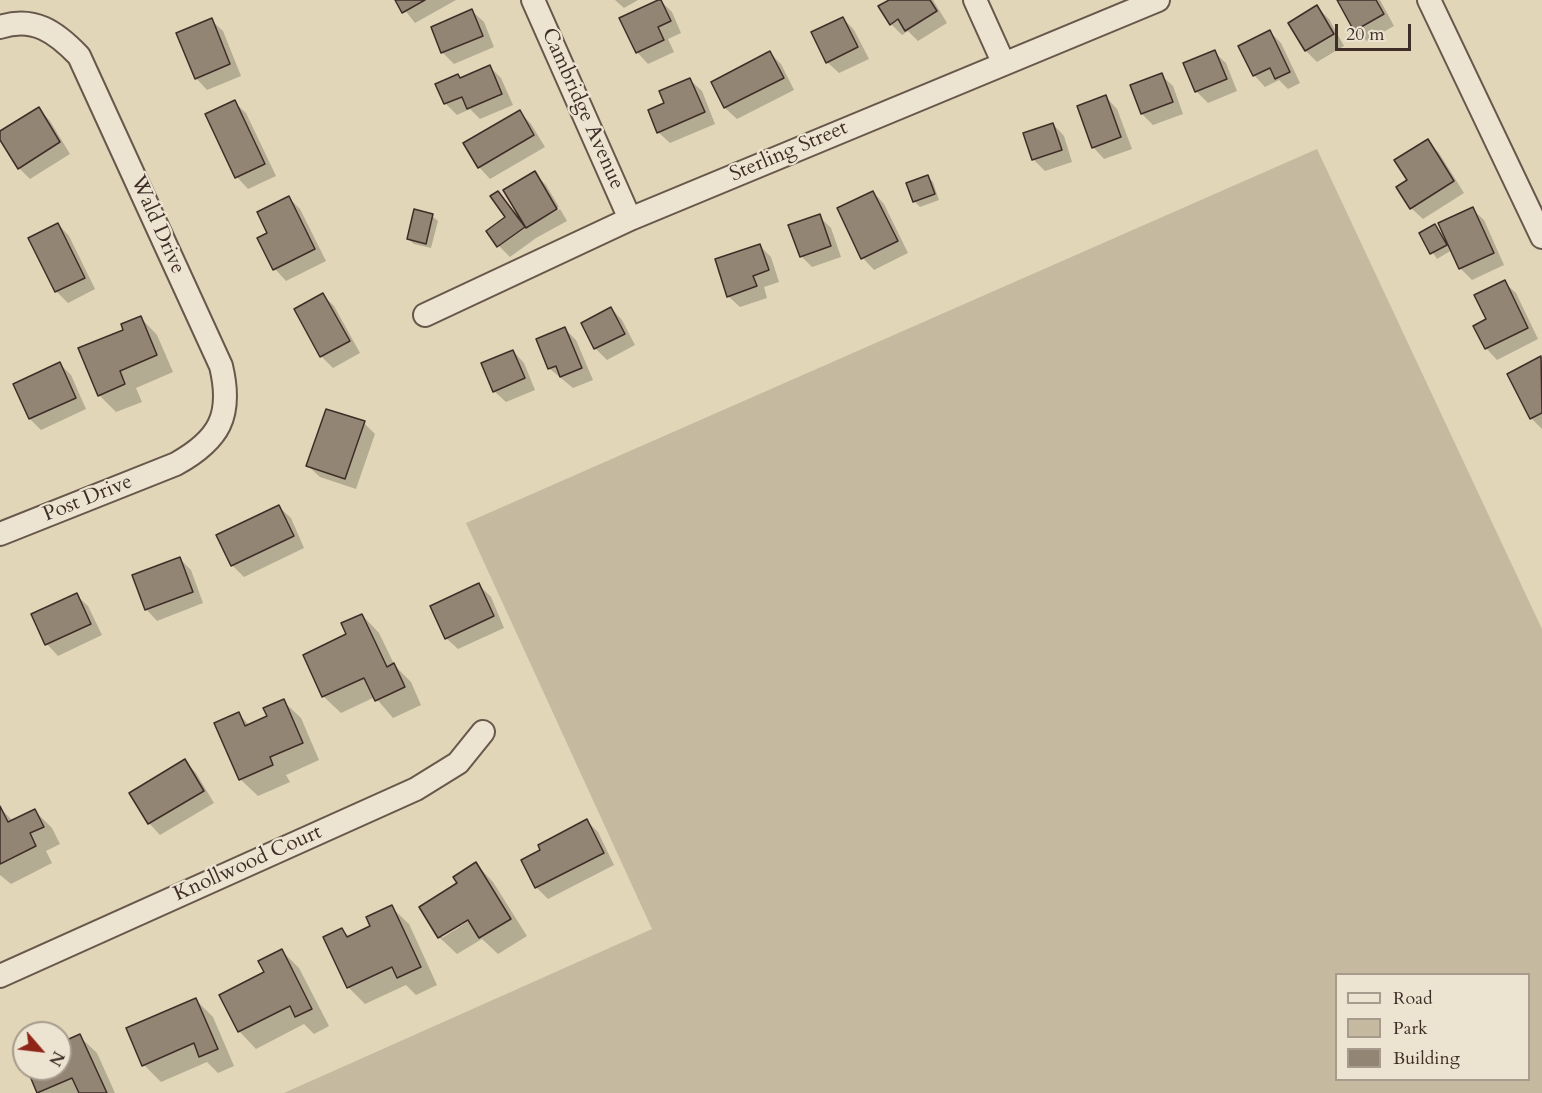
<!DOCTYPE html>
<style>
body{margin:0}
#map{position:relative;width:1542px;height:1093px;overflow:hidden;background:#e1d6b8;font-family:Cardo,serif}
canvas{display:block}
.legend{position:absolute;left:1335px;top:973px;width:195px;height:108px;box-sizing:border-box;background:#ece4d1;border:2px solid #a79b8d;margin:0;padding:8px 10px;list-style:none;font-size:18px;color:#3f2e28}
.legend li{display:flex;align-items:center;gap:12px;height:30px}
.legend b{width:30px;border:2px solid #a79b8d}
.north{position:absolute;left:12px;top:1021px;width:60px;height:60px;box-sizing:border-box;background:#ece4d1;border:2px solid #a79b8d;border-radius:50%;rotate:118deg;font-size:16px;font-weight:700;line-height:24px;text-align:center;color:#3f2e28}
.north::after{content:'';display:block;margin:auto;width:21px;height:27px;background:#8f2418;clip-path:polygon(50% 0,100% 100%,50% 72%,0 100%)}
.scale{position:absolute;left:1335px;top:24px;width:76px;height:27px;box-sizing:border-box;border:3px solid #3f2e28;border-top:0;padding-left:8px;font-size:18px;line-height:21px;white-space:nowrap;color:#3f2e28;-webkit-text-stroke:4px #ece4d1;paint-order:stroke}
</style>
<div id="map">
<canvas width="1542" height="1093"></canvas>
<ul class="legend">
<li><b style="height:8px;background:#ece4d1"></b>Road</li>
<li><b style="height:16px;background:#c5b9a0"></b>Park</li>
<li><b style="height:16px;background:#938573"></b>Building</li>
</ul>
<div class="north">N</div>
<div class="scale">20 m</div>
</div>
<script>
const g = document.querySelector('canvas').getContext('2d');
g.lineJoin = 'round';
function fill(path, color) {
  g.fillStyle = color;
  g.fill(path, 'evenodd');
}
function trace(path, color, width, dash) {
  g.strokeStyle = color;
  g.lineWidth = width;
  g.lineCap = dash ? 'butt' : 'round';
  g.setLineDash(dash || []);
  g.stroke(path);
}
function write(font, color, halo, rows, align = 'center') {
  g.font = font + ' Cardo,serif';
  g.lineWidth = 4.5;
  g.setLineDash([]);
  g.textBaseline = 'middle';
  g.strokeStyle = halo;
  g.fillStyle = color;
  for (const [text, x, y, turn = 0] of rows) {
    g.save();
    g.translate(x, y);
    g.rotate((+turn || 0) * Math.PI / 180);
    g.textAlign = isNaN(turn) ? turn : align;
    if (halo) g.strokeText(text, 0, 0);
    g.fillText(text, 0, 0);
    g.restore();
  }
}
fill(new Path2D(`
 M1317,149l225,480v464h-1258l368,-164 -186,-406zM1336,974h192v106h-192z`), '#c5b9a0');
fill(new Path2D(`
 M397,0h59l-41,23z
 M615,0h23l-14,8z
 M660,0l12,12 9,21 -13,6 6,13 -26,12 -11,-12z
 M892,0h41l14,23 -29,18 -10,-10 -6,4 -11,-11z
 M1340,0h40l14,26 -27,15 -12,-11z
 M1317,7l12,12 15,27 -27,16 -11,-11 -16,-28z
 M472,11l12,11 10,25 -40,17 -11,-11 -10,-25z
 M843,18l11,12 15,29 -30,14 -12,-11z
 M211,20l12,11 18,45 -34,14 -11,-12z
 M1270,32l11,11 19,40 -12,6 -9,-9 -14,7 -11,-12z
 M1214,52l12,11 11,28 -29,12 -12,-12 -11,-27z
 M770,53l11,11 13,26 -57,29 -12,-11 -12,-26z
 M490,67l11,11 12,27 -33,14 -10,-10 -13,6 -12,-12 13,-28 4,4z
 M1161,75l12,11 10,28 -30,11 -11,-11z
 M690,80l12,11 13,33 -45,19 -12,-11z
 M1106,97l11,12 15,40 -28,10 -11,-12z
 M234,102l12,11 30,63 -28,13 -11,-12 -30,-62z
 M39,109l11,12 20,33 -40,25 -11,-11 -19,-35z
 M520,112l11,12 14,23 -55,32 -11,-12z
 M1053,124l11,12 8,26 -27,9 -12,-12z
 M1427,141l12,12 25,40 -41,26 -12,-11 -2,-27z
 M534,173l12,12 13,22 -32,17v3l33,-18 7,12 -31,17 -26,19 -11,-11 8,-29 -9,-24 18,20z
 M928,177l5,5 6,18 -19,7 -6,-6z
 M873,192l11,12 24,49 -34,17 -11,-12z
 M289,198l11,11 26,52 -40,20 -11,-12 -16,-30 10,-5z
 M1472,209l12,11 20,45 -32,15 -12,-12 -8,-18 -15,9 -16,-25 14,-8 11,11z
 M432,216l6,5 -7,27 -17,-4 -6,-5z
 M819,216l12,12 10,29 -29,10 -11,-11z
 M58,224l11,12 26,53 -27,14 -11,-11 -27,-54z
 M760,246l11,11 8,25 -15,5 3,11 -27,9 -12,-11z
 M1504,282l12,11 22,46 -41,21 -11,-12 2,-28z
 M323,295l11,11 26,47 -27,15 -12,-12 -25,-46z
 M611,308l11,12 13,25 -28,15 -12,-12 -12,-24z
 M140,317l17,18 16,37 -37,16 6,14 -26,10 -17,-17 26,-65z
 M565,329l11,11 17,40 -20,8 -23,-19 -12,-29z
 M513,351l11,12 11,27 -29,12 -12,-11z
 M1541,358l1,1v70l-11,-11 -22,-44z
 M60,364l11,11 15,34 -45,21 -11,-11z
 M364,423l11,11 -19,55 -36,-12 -12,-11z
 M279,507l12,11 13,30 -60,29 -12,-12z
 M179,558l12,12 12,33 -46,18 -11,-12z
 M479,585l12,12 13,31 -46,21 -12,-11z
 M76,595l12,11 14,29 -44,21 -11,-12 -14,-29z
 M362,615l17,18 16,33 16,16 10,23 -28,13 -18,-21 -34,16 -18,-17 25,-61z
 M283,701l18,17 18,42 -33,15 4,7 -32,14 -18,-17 -1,-65 11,12 19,-9z
 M185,761l11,12 18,30 -54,32 -11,-12z
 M0,808l13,13 21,-11 18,18 8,16 -14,7 6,12 -41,21 -11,-9z
 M587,821l11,11 16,33 -66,34 -12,-12 -13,-27z
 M476,864l17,18 34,54 -29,18 -16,-15 -25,15 -18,-17 -18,-30 38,-23zM474,914l1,3 -33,21v-4z
 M391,907l18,17 28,61 -21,10 -10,-10 -41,19 -17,-17 -6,-57 8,7 22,-11z
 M282,951l17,17 30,58 -15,8 -10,-10 -48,25 -17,-18 27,-58z
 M195,999l18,18 21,49 -16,7 -11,-11 -46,20 -17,-17z
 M79,1036l18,17 18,40h-76l-11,-24h32v-24z`), '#0003');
const building = new Path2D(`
 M395,0h30l-23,13z
 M658,0h3l10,21 -13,6 6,13 -28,13 -17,-35z
 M889,0h41l7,11 -32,20 -7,-12 -8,6 -12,-19z
 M1337,0h39l8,14 -30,17z
 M1317,5l17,29 -29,17 -17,-28z
 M472,9l11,27 -42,17 -10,-26z
 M843,17l15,30 -32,16 -15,-31z
 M212,18l18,46 -35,15 -19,-46z
 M1270,30l20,42 -15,7 -5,-11 -17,8 -15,-30z
 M1215,50l12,29 -32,13 -12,-29z
 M770,51l14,27 -60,30 -13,-26z
 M490,65l12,29 -35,15 -5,-12 -18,7 -9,-20 23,-10 2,4z
 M1162,73l11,29 -32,12 -11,-29z
 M690,78l15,34 -48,21 -9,-23 16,-7 -5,-12z
 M1106,95l15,42 -29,11 -15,-42z
 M235,100l30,64 -30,14 -30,-64z
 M39,107l21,35 -42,27 -18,-29v-9z
 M520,110l14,25 -56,33 -15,-25z
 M1053,123l9,27 -30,10 -9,-27z
 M1428,139l26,42 -44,28 -14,-22 11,-7 -13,-20z
 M535,171l22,38 -31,19 -23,-38z
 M928,175l7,19 -22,8 -7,-19z
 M498,191l27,36 -28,20 -11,-16 19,-14 -15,-21z
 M873,191l25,50 -37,18 -24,-51z
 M289,196l26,53 -42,21 -16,-32 10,-5 -10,-21z
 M1473,207l21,46 -35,16 -21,-46z
 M414,209l19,5 -7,30 -19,-5z
 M820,214l11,32 -31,11 -12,-32z
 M58,223l27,55 -30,14 -27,-54z
 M1435,224l12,21 -17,9 -11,-21z
 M760,244l9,26 -16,6 4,10 -30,11 -12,-38z
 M1505,280l23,48 -43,21 -12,-23 13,-7 -12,-24z
 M323,293l27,48 -30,16 -26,-48z
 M611,307l14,27 -31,15 -13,-26z
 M141,316l16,39 -37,16 5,13 -27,12 -20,-48 45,-18 -2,-6z
 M565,327l17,41 -22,9 -4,-11 -8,3 -12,-30z
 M513,350l12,28 -32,14 -12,-29z
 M1541,356l1,57 -12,6 -23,-45z
 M60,362l16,36 -47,21 -16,-35z
 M326,409l39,12 -20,58 -39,-13z
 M279,505l15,31 -63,30 -15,-31z
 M180,557l13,35 -48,18 -13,-35z
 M479,583l15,33 -49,23 -15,-33z
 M77,593l14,31 -46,21 -14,-31z
 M362,614l25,53 7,-4 11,24 -30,14 -11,-23 -42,19 -19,-42 43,-21 -5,-11z
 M284,699l19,44 -33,14 3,8 -34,15 -25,-57 25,-11 6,14 22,-10 -4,-8z
 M185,759l19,32 -56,33 -19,-31z
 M0,806l8,16 27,-13 9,18 -14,6 6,13 -36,18z
 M587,819l17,34 -69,35 -14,-28 19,-10 -2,-5z
 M476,862l35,57 -32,19 -11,-18 -30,18 -19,-31 38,-24 -4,-6z
 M392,905l29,62 -24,11 -5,-11 -45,21 -24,-51 19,-9 5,9 23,-11 -4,-9z
 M282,949l30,60 -17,8 -5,-11 -52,26 -19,-37 45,-23 -6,-11z
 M196,998l22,51 -19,8 -5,-14 -52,23 -16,-38z
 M80,1034l27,59h-28l-7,-15 -35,15 -10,-24h33v-26z`);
fill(building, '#938573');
trace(building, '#3f2e28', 1.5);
const minor = new Path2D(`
 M533,0l97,219
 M975,0l28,62
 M1429,0l113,237
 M0,27c34,-11 56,5 79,29l142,310c12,50 -2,74 -45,98l-176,70
 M425,315l205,-96 528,-219
 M0,976l416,-187 42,-26 25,-31`);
trace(minor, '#68584c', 26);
trace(minor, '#ece4d1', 22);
write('21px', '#3f2e28', '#ece4d1', [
 ["Cambridge Avenue",582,109,66],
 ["Sterling Street",789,152,-23],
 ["Wald Drive",157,225,66],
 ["Post Drive",88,499,-22],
 ["Knollwood Court",248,864,-24]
]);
</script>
